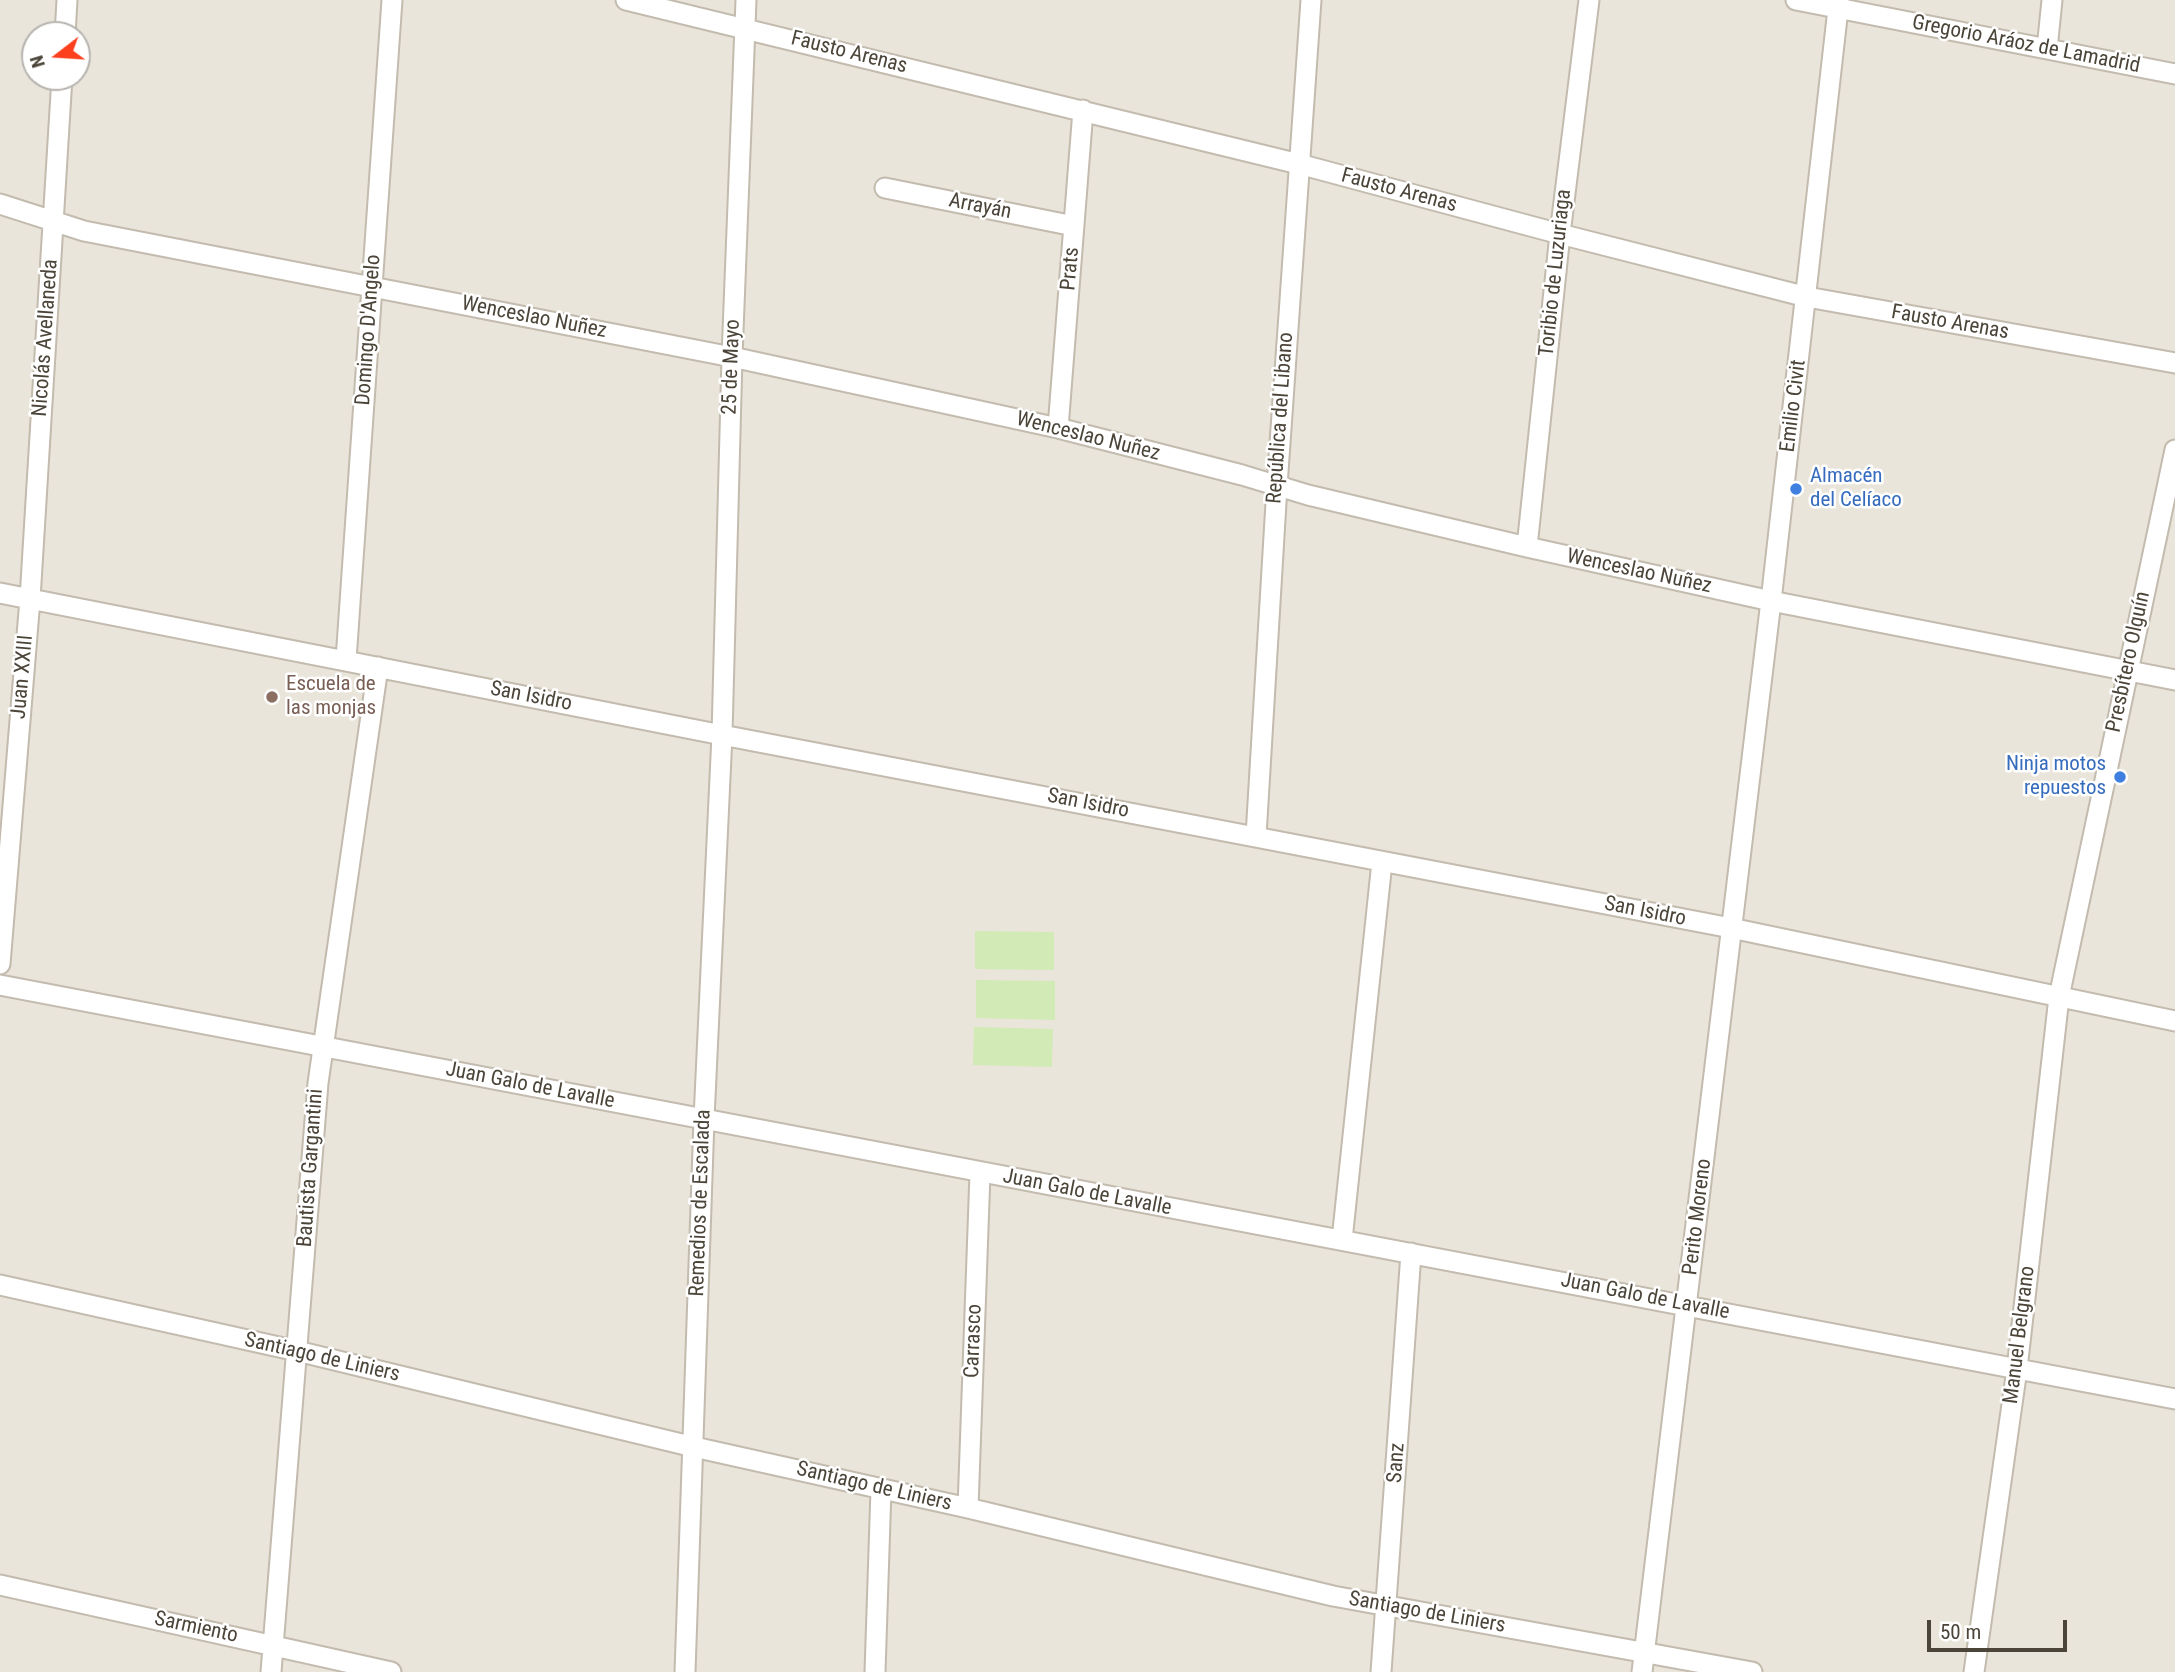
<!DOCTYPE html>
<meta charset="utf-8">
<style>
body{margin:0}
#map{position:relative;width:2175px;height:1672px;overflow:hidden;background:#f6f3ec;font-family:"Roboto Condensed",sans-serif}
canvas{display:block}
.north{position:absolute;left:21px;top:21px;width:70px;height:70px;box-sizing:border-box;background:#fff;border:2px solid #b7b4b0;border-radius:50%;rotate:253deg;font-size:19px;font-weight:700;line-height:28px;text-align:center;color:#4b4439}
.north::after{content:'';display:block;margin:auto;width:24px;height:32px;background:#fc3f1d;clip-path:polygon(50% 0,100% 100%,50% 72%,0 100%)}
.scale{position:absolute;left:1927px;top:1620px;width:140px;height:32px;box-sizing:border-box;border:4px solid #4b4439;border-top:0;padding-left:9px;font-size:21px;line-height:24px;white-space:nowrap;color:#4b4439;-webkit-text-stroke:5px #fff;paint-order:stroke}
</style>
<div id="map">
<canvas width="2175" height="1672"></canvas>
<div class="north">N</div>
<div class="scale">50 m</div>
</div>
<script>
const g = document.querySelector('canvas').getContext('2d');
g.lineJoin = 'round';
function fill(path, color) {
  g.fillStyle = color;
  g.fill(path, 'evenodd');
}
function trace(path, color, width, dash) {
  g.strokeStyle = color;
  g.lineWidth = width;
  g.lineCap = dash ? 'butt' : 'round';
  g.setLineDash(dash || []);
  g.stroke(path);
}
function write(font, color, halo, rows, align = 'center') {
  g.font = font + ' "Roboto Condensed",sans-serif';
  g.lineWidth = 5;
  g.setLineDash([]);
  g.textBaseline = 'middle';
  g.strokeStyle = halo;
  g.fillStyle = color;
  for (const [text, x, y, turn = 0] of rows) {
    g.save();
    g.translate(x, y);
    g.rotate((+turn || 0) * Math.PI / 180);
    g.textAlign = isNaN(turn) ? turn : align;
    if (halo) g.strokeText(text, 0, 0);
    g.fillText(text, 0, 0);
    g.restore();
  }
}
fill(new Path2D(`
 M0,0h2175v1672h-2175zM35,35h42v42h-42z`), '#eae5da');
fill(new Path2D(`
 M975,931l79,1v38l-79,-1z
 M976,980l79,1v39l-79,-2z
 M974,1027l79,2 -1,38 -79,-2z`), '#d2eab5');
const minor = new Path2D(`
 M626,0l673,164 261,70 247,63 368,66
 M1796,0l379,74
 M65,35l2,-35
 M2047,49l5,-49
 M885,188l189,38
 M0,204l84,27 648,126 326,71 184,47 66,20 219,52 244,54 404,79
 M1058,428l25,-318
 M1527,547l33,-313 29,-234
 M0,593l722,142 1009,193 444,93
 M346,660l46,-660
 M1256,836l21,-350 34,-486
 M0,964l30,-365 32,-522
 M0,985l2175,414
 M1342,1240l40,-378
 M0,1285l297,66 397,96 274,61 365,88 419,76
 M968,1508l12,-335
 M0,1585l391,87
 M271,1672l47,-589 60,-416
 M685,1672l19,-553 18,-384 10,-378 14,-357
 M875,1672l6,-183
 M1381,1672l30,-419
 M1642,1672l129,-1071 68,-601
 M1974,1672l43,-303 42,-372 116,-547`);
trace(minor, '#c2bbae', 23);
trace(minor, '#fff', 19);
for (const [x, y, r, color] of [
 [1796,489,7,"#3f7fe0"],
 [272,697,7,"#8d6e63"],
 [2120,777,7,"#3f7fe0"]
]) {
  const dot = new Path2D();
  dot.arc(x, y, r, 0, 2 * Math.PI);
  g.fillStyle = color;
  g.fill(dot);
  trace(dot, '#fff', 2.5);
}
write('21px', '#4b4439', '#fff', [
 ["Gregorio Aráoz de Lamadrid",2026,45,11],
 ["Fausto Arenas",849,53,14],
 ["Fausto Arenas",1399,191,15],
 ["Arrayán",980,207,11],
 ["Prats",1071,269,-85],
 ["Toribio de Luzuriaga",1556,273,-84],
 ["Wenceslao Nuñez",534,318,11],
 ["Fausto Arenas",1950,323,10],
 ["Domingo D'Angelo",369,330,-86],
 ["Nicolás Avellaneda",46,338,-86],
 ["25 de Mayo",732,367,-88],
 ["Emilio Civit",1794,406,-83],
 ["República del Libano",1281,418,-86],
 ["Wenceslao Nuñez",1088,437,14],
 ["Wenceslao Nuñez",1639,572,12],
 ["Presbítero Olguín",2129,662,-78],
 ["Juan XXIII",23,677,-85],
 ["San Isidro",531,697,11],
 ["San Isidro",1088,804,11],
 ["San Isidro",1645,912,11],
 ["Juan Galo de Lavalle",530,1086,11],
 ["Bautista Gargantini",311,1168,-86],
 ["Juan Galo de Lavalle",1087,1193,11],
 ["Remedios de Escalada",701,1203,-88],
 ["Perito Moreno",1698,1217,-83],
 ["Juan Galo de Lavalle",1645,1297,11],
 ["Manuel Belgrano",2020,1335,-83],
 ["Carrasco",974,1341,-88],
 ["Santiago de Liniers",322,1358,13],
 ["Sanz",1397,1463,-86],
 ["Santiago de Liniers",874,1487,13],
 ["Santiago de Liniers",1427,1613,10],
 ["Sarmiento",196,1628,12]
]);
write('21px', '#366cbe', '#fff', [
 ["Almacén",1810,477],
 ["del Celíaco",1810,501],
 ["Ninja motos",2106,765,"right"],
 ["repuestos",2106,789,"right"]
], 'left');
write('21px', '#785e54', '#fff', [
 ["Escuela de",286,685],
 ["las monjas",286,709]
], 'left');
</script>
